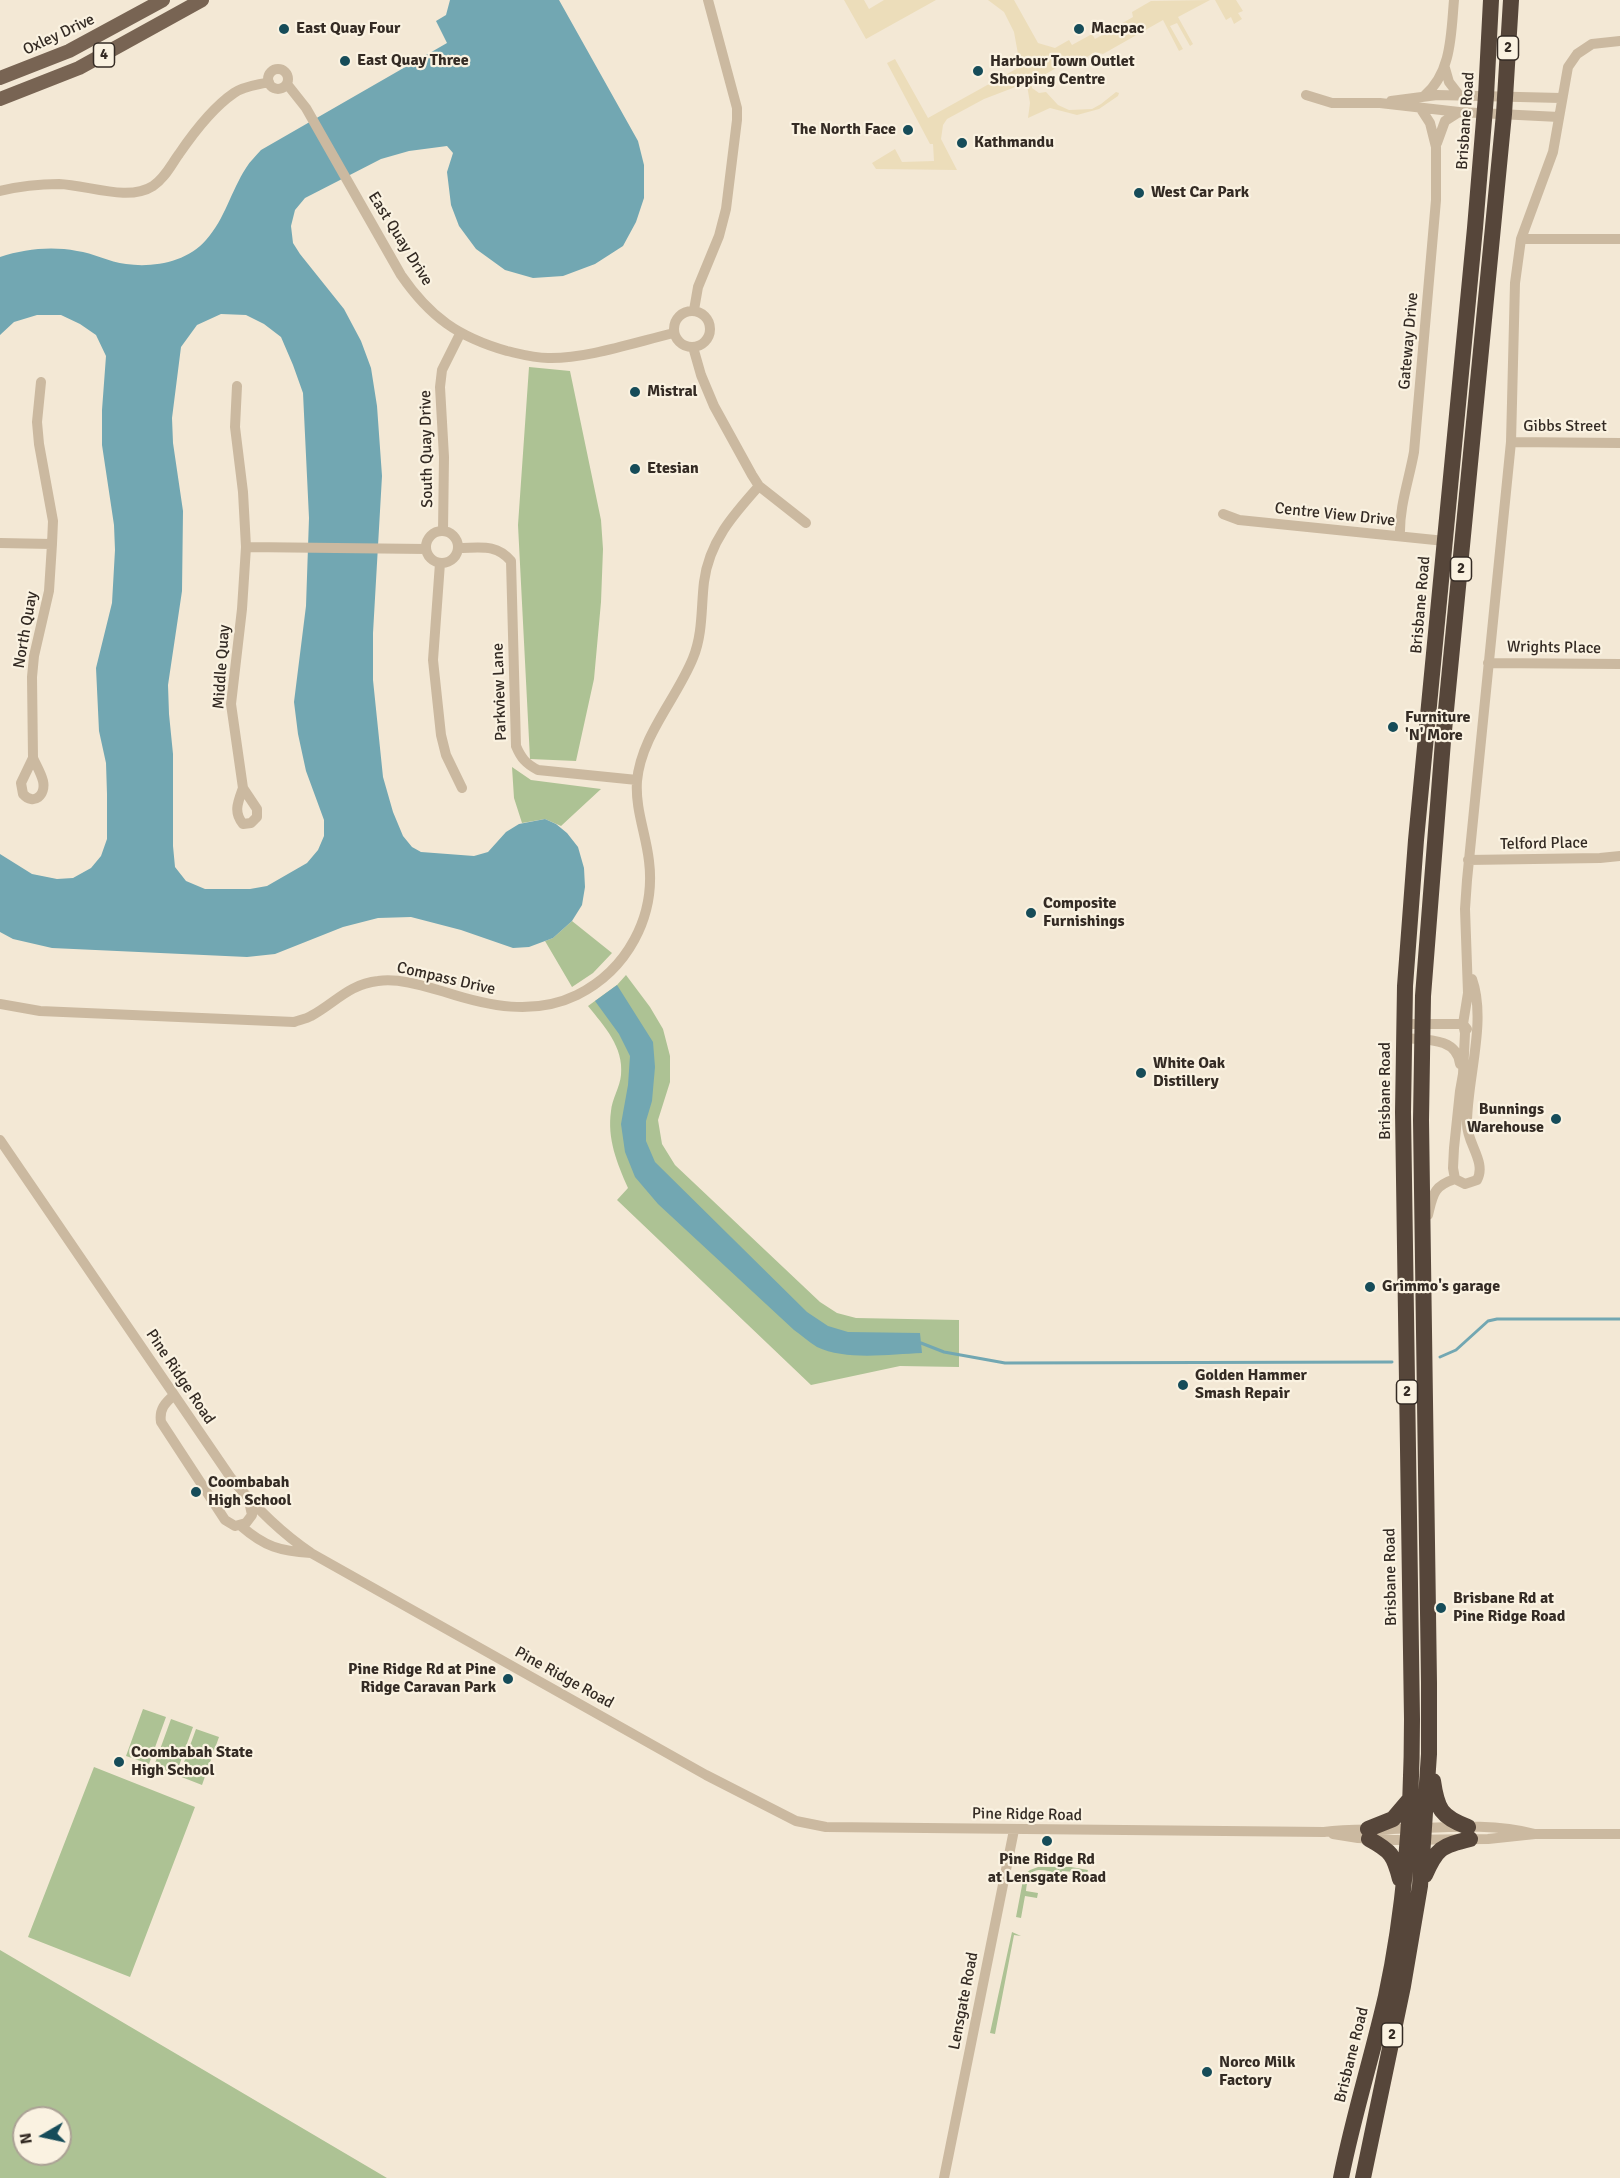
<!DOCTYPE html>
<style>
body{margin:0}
#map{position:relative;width:1620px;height:2178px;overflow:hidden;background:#f3e8d5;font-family:Signika,sans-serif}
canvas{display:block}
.north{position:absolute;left:12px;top:2106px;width:60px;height:60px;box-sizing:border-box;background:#faf2e1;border:2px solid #aba295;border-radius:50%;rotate:261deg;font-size:16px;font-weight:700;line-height:24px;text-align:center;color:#342b24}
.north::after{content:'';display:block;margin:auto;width:21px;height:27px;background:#164c59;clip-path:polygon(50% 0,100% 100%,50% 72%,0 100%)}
</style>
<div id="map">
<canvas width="1620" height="2178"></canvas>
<div class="north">N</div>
</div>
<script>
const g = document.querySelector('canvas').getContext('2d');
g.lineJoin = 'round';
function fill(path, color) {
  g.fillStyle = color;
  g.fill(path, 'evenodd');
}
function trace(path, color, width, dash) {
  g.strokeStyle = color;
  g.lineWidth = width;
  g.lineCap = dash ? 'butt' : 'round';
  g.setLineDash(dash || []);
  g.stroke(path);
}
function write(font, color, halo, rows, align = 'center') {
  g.font = font + ' Signika,sans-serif';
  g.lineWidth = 4.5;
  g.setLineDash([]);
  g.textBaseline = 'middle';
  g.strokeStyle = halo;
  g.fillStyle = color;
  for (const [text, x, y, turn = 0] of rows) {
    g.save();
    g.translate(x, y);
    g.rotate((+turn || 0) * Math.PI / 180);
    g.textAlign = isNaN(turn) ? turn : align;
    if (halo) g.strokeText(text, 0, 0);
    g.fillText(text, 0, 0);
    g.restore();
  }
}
fill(new Path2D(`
 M529,367l41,4 31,149 2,29 -2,53 -7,77 -18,82 -46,-2 -12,-234z
 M512,767l19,13 70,9 -40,37 -16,-7 -23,4 -8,-25z
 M572,921l40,32 -19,20 -21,14 -27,-46 8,-3z
 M626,975l24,32 13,22 7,27v26l-12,38 4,24 13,21 145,137 17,11 19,5 103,2v47l-59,-1 -89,19 -194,-185 11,-12c-11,-25 -21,-49 -17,-77 1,-12 9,-24 10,-36 3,-28 -17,-49 -33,-69l29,-21z
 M143,1709l23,8 -17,47 -23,-8z
 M171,1719l22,8 -17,47 -22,-8z
 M196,1729l23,8 -17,48 -23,-9z
 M94,1767l101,40 -65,170 -102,-40z
 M1038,1867h33l17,3 -1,3 -25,-2 -1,3c-22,-5 -32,-10 -35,17l12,2 -1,5 -12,-2 -4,22 -5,-1 8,-42 6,-5z
 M1012,1932l9,4 -7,-1 -19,99 -5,-1z
 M0,1950l387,228h-387zM24,2118h36v36h-36z`), '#adc294');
fill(new Path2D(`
 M844,0h20l5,9 15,-9h52l-70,39z
 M988,0h26l24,43 17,5 14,-8 3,5 20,-11 3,5 38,-22 -1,-5 19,-11 59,-1 -32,17 15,27 -3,2 -13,-23 -7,3 13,23 -4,2 -16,-31 -60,34 -8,-2 -23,14 -9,-2 -19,11 -5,-1 -5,3 -3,5 1,6 7,5 7,-1 12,13 11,5 23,-1 9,-5 15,-12 3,1 -1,3 -19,13 -22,6 -27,-7 -22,10 2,-15 -3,-18 -9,1 -34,13 -37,20 -4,6 -2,14 16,31 -81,-1 -4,-6 23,-14 7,13 32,-1 -1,-17h-3l-43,-81 8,-4 33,59 88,-49 -1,-8 3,-7 -4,-22 -10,-20z
 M1215,0h21l7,11 -5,2 4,6 -8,5 -3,-7 -5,3z`), '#ecddba');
fill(new Path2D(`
 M450,0h109l79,141 6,24v33l-8,24 -13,24 -28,18 -32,12 -30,2 -28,-8 -29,-21 -17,-23 -8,-21 -4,-33 6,-19 -6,-7 -38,5 -28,8 -76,39 -10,12 -4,16 2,17 7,11 44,55 17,32 10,27 6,38 5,70 -9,157v47l10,97 10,35 10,24 9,11 9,5 53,4 14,-4 18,-20 13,-8 26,-5 11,5 11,9 11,14 6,21 1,19 -3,18 -10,16 -19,17 -24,9 -16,1 -52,-18 -50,-13 -33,1 -35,9 -68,27 -28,3 -195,-9 -39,-9 -13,-7v-78l32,20 25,5 16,-1 18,-10 10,-12 6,-17v-45l-1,-31 -7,-32 -3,-63 16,-65 3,-53 -1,-25 -12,-80v-35l4,-54 -10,-21 -16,-11 -19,-9h-24l-23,7 -14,13v-78c25,-8 51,-11 77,-6 16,2 32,11 49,13 27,4 61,-2 80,-24 19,-21 25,-49 40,-72 4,-7 10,-12 15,-18l186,-107 -11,-22 10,-6zM221,314l25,1 18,9 17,13 12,28 10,28 6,125 -3,88 -12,96 4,32 8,37 18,49v16l-6,14 -11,13 -40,23 -17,3h-45l-19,-8 -11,-14 -2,-21v-92l-4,-40 -1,-29 14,-94 1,-80 -10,-68 -1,-25 9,-71 16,-22z
 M617,985l36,57 2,25 -3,34 -6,20v20l9,21 152,150 21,14 20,6 72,1 2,20c-31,1 -76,8 -105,-6 -8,-5 -16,-12 -23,-17l-136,-126 -23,-27 -10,-25 -4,-28 7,-39 2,-29 -11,-22 -24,-33z`), '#72a7b2');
trace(new Path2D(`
 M921,1343l23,9 61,11 387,-1
 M1440,1357l16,-7 32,-29 9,-2h123`), '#72a7b2', 3);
trace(new Path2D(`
 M1445,68l4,14 10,13
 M268 79a10 10 0 1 1 20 0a10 10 0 1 1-20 0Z
 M287,84l19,24 95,167c29,42 57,62 106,76 13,3 27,7 41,7 38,1 88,-16 126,-25
 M1306,95l26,8h48l79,9 100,5
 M1424,96c28,-23 27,-63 30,-96
 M1391,101l46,-6 124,3
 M1437,143l8,-22 14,-9
 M0,191c20,-5 38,-7 59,-7 29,1 69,18 94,2 12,-8 18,-21 26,-32 15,-22 33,-46 55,-61 10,-7 24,-8 35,-11
 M1521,239h99
 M694,310l4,-23 21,-51 7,-27 11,-89v-12l-29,-108
 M674 329a18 18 0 1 1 36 0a18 18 0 1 1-36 0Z
 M693,347l8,28 13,31 38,69 7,11 47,37
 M237,386l-2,41 8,65 3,55 -4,62 -11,95 12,84 14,21v8l-6,6 -8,1c-10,-12 -5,-22 0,-36
 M1511,442l109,1
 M1223,514l16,6 206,21
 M443,531l1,-74 -4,-70 2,-17 18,-36
 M426 547a16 16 0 1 1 32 0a16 16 0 1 1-32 0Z
 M1400,536c-1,-29 9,-56 14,-84l22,-252v-53l-6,-24 -9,-14
 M0,543l52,1
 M246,547l180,2
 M458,548c21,0 38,-5 53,13l5,185c5,12 10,18 22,24l99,10
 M440,563l-7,97 8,75 5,20 16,33
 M1488,663l132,1
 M33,758c3,7 8,15 10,23 3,14 -9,25 -20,13l-2,-11 12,-25 -1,-81 2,-21 15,-65 3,-47 1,-23 -14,-77 -2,-22 4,-40
 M1468,860l132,-2 20,-2
 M0,1004l40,7 254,11c5,-2 12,-3 17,-6 24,-13 38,-32 67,-35 22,-3 46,5 67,11 43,14 89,24 132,3 50,-25 79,-78 72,-134 -3,-27 -14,-52 -12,-80 4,-45 40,-83 56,-123 10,-24 8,-51 11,-76 5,-40 29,-67 55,-96
 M1404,1024h59l4,5
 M1404,1038c21,2 53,-1 56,26
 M0,1140l231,338c24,29 49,54 80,75l395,222 90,46 30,6 498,5c23,-3 45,-2 68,-3 48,-1 96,-7 143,5
 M1455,1179l-2,-11 1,-20 6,-57 3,-17 2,-41 -2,-9 5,-31 -3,-84 2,-29 44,-438 4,-159 6,-44 32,-87 15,-85 9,-13 15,-10 28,-3
 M1428,1215c5,-20 5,-29 27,-36l10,5 12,-4c10,-18 -11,-38 -10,-57 0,-44 20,-102 5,-144
 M174,1395c-9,8 -15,14 -13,27l64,98 10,6 11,-3 6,-8 -3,-14
 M241,1526c24,21 39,25 70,27
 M1333,1834l25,4 36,2 94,-1 47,-5h85
 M944,2178l70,-348`), '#cbb9a0', 10);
trace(new Path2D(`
 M0,78l69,-27 94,-51
 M0,99l79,-31 123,-68`), '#786453', 14);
trace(new Path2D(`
 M1433,1781c4,28 8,36 35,46
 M1368,1829l25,-10 17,-20
 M1369,1839c22,12 25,16 31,40
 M1425,1875c12,-27 16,-29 45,-36
 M1341,2178c12,-61 31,-121 45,-182 19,-88 26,-187 26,-277l-9,-607 2,-126 11,-146 59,-612 11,-132 5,-96
 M1363,2178l40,-192 17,-100 9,-132v-71l-8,-563 2,-124 20,-255 61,-627 7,-114`), '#56463a', 16);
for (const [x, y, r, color] of [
 [284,29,6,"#164c59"],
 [1079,29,6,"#164c59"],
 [345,61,6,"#164c59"],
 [978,71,6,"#164c59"],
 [908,130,6,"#164c59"],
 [962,143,6,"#164c59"],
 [1139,193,6,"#164c59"],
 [635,392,6,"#164c59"],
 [635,469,6,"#164c59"],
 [1393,727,6,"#164c59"],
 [1031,913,6,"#164c59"],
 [1141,1073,6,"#164c59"],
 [1556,1119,6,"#164c59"],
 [1370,1287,6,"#164c59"],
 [1183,1385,6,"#164c59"],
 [196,1492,6,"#164c59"],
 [1441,1608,6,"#164c59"],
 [508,1679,6,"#164c59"],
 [119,1762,6,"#164c59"],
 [1047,1841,6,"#164c59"],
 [1207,2072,6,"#164c59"]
]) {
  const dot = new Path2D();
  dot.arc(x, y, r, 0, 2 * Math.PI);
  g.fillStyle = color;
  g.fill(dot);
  trace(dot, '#faf2e1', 2);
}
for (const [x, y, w] of [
 [1508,48,21],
 [104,55,21],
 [1461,569,21],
 [1407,1392,21],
 [1392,2035,21]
]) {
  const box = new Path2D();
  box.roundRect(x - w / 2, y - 12, w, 24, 4.5);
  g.fillStyle = '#faf2e1';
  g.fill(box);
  trace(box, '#342b24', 1.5);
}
write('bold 15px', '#342b24', null, [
 ["2",1508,48],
 ["4",104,55],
 ["2",1461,569],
 ["2",1407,1392],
 ["2",1392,2035]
]);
write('bold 16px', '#342b24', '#faf2e1', [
 ["East Quay Four",296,29],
 ["Macpac",1091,29],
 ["East Quay Three",357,61],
 ["Harbour Town Outlet",990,62],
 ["Shopping Centre",990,80],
 ["The North Face",896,130,"right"],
 ["Kathmandu",974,143],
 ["West Car Park",1151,193],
 ["Mistral",647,392],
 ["Etesian",647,469],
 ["Furniture",1405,718],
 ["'N' More",1405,736],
 ["Composite",1043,904],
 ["Furnishings",1043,922],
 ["White Oak",1153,1064],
 ["Distillery",1153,1082],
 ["Bunnings",1544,1110,"right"],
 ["Warehouse",1544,1128,"right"],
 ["Grimmo's garage",1382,1287],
 ["Golden Hammer",1195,1376],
 ["Smash Repair",1195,1394],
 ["Coombabah",208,1483],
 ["High School",208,1501],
 ["Brisbane Rd at",1453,1599],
 ["Pine Ridge Road",1453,1617],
 ["Pine Ridge Rd at Pine",496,1670,"right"],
 ["Ridge Caravan Park",496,1688,"right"],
 ["Coombabah State",131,1753],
 ["High School",131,1771],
 ["Pine Ridge Rd",1047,1860,"center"],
 ["at Lensgate Road",1047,1878,"center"],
 ["Norco Milk",1219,2063],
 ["Factory",1219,2081]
], 'left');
write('16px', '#342b24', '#faf2e1', [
 ["Oxley Drive",59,35,-25],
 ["Brisbane Road",1466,121,-86],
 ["East Quay Drive",400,239,58],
 ["Gateway Drive",1409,341,-85],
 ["Gibbs Street",1565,427],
 ["South Quay Drive",427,449,-91],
 ["Centre View Drive",1335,515,6],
 ["Brisbane Road",1421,605,-85],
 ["North Quay",26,630,-80],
 ["Wrights Place",1554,648,1],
 ["Middle Quay",222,667,-86],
 ["Parkview Lane",500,692,-92],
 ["Telford Place",1544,844,-1],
 ["Compass Drive",446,979,13],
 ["Brisbane Road",1386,1091,-90],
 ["Pine Ridge Road",180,1377,56],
 ["Brisbane Road",1391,1577,-91],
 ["Pine Ridge Road",564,1678,29],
 ["Pine Ridge Road",1027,1815,1],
 ["Lensgate Road",964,2001,-79],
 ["Brisbane Road",1352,2055,-76]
]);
</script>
